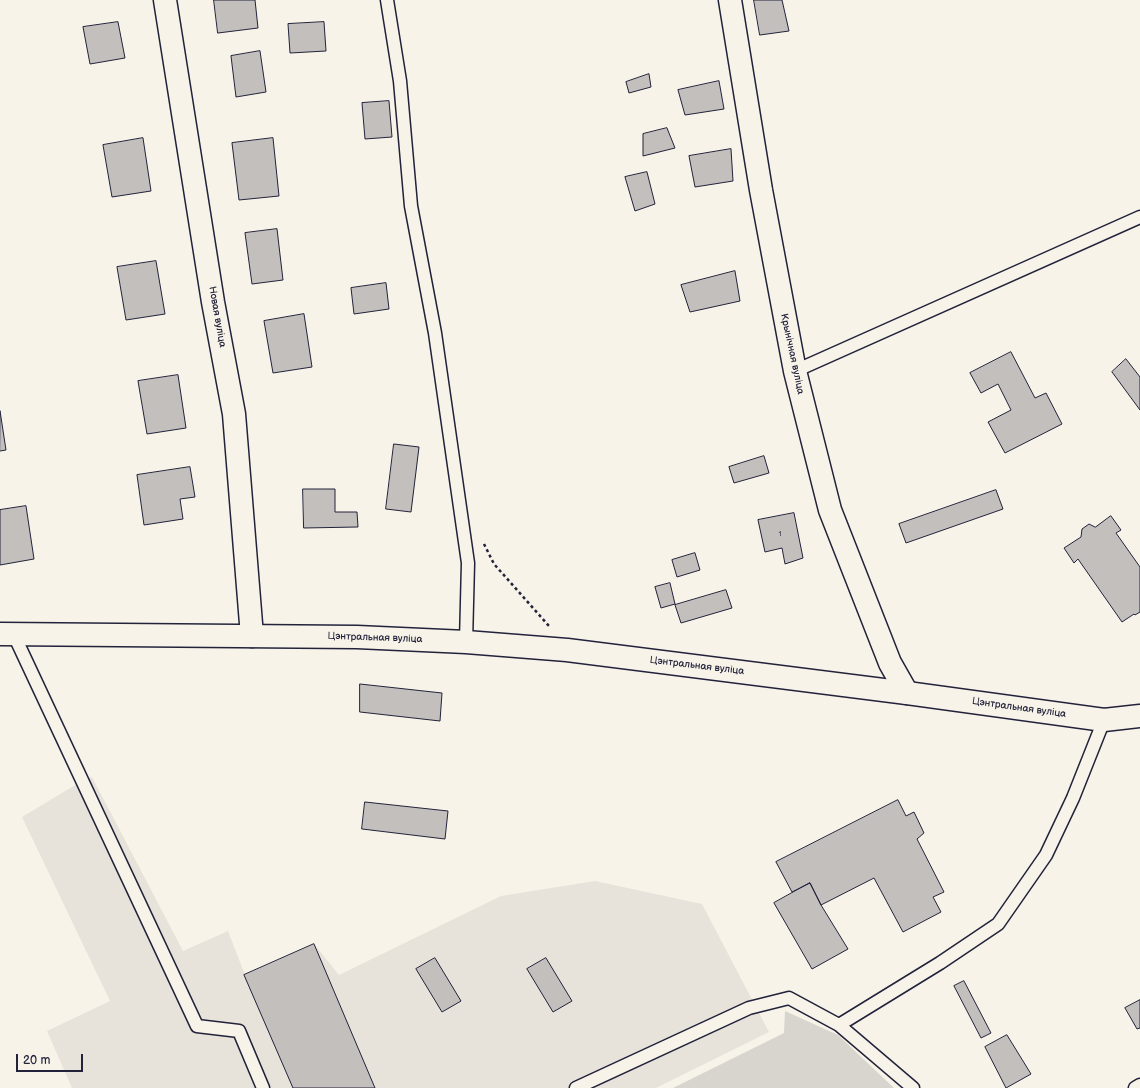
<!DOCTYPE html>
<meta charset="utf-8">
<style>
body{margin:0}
#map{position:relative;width:1140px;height:1088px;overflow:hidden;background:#f7f3e8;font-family:"Balsamiq Sans",sans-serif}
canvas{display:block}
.scale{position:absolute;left:16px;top:1054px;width:67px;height:18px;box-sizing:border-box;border:2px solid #22223b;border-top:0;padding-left:5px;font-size:12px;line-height:14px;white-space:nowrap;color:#22223b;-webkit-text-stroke:3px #f7f3e8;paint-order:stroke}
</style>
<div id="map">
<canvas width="1140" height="1088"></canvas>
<div class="scale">20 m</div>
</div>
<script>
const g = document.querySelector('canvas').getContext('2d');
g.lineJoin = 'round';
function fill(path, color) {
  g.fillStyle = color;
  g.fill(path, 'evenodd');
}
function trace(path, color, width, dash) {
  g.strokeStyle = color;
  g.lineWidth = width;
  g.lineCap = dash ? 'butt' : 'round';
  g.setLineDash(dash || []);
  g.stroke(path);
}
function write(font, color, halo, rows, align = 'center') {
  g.font = font + ' "Balsamiq Sans",sans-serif';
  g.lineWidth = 3.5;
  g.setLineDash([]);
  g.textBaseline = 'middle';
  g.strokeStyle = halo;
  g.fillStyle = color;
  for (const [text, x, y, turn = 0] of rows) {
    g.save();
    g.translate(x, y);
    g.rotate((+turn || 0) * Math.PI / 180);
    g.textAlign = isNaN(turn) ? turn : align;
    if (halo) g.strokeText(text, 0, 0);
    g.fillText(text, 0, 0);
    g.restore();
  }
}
fill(new Path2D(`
 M92,777l91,174 45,-20 17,44 69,-31 25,31 162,-79 94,-15 107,23 67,128 -113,56h-584l-25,-57 63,-30 -88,-184 60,-36z`), '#e7e3db');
fill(new Path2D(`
 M785,1011l53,24 56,53h-221l111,-55z`), '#d8d5cf');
const building = new Path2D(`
 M214,0h41l3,28 -40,5z
 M754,0h28l7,31 -29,4z
 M118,22l7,36 -35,6 -7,-37z
 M324,22l2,29 -36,2 -2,-29z
 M260,51l6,41 -30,5 -5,-41z
 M649,74l2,13 -22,6 -3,-11z
 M719,81l5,28 -39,6 -7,-25z
 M389,101l3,36 -27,2 -3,-36z
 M667,128l8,20 -32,8v-22z
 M143,138l8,53 -39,6 -9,-52z
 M273,138l6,58 -40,4 -7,-57z
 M731,149l2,32 -38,6 -6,-31z
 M647,172l8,32 -20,7 -10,-34z
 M277,229l6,51 -31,4 -7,-51z
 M156,261l9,53 -39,6 -9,-53z
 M735,271l5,30 -50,11 -9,-27z
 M386,283l3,26 -35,5 -3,-26z
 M304,314l8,53 -39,6 -9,-52z
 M1011,352l24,46 11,-5 16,31 -57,29 -17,-31 23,-12 -13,-26 -17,9 -11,-20z
 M1126,359l14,18v33l-28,-38z
 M178,375l8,53 -39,6 -9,-53z
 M0,411l6,39 -6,1z
 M394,444l25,3 -8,65 -25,-3z
 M764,456l5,17 -35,10 -5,-16z
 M190,467l5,30 -15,2 3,20 -39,6 -7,-50z
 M303,489h32v23h22l1,15 -54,1z
 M996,490l7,19 -97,34 -7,-19z
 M26,506l8,53 -34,6v-55z
 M794,513l9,45 -18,6 -3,-16 -17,4 -7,-32z
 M1111,516l10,14 -5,3 24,34v45l-5,3 -1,-1 -12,8 -44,-63 -4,4 -10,-15 17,-11 1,-8 7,-5 6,3z
 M695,553l5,17 -23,7 -5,-17z
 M670,583l5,21 -14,4 -6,-21z
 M726,590l6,18 -51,15 -6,-18z
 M360,684l82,9 -2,28 -80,-9z
 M898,800l8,16 8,-4 10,21 -7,6 27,53 -11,5 8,15 -38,20 -29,-54 -53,27 -11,-22 -18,9 -16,-30z
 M365,802l83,9 -3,28 -83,-10z
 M810,883l11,22 27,44 -36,20 -38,-66z
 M314,944l61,144h-82l-49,-113z
 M435,958l26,43 -19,11 -26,-43z
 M546,958l26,43 -19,11 -26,-43z
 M964,981l27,52 -10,5 -27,-52z
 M1140,1000v28l-3,1 -12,-21z
 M1007,1035l24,39 -25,14 -21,-41z`);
fill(building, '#c2bfbd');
trace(building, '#22223b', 1);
const lane = new Path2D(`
 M387,0l13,81 11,125 24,127 33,230 -2,79
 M795,371l345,-154
 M14,635l183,391 42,5 24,57
 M839,1025l101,-62 58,-39 48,-69 27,-57 31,-78
 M576,1088l173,-80 40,-10 50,27 74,63
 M1135,1088l5,-3`);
const street = new Path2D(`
 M165,0l48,302 21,112 18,222
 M730,0l31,190 34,181 35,139 60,153 17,30`);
const secondary = new Path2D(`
 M0,634l357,3 109,5 101,8 340,43 197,27 36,-4`);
trace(lane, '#22223b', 15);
trace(street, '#22223b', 25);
trace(secondary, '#22223b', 25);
trace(new Path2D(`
 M484,544l10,20 55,62`), '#22223b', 2.5, [3, 3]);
trace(lane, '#f7f3e8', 12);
trace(street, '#f7f3e8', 22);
trace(secondary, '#f7f3e8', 22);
write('8px', '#4a495c', null, [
 ["1",780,534]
]);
write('10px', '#22223b', '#f7f3e8', [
 ["Новая вуліца",217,317,80],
 ["Крынічная вуліца",792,354,78],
 ["Цэнтральная вуліца",375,638,2],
 ["Цэнтральная вуліца",697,666,7],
 ["Цэнтральная вуліца",1019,708,8]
]);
</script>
